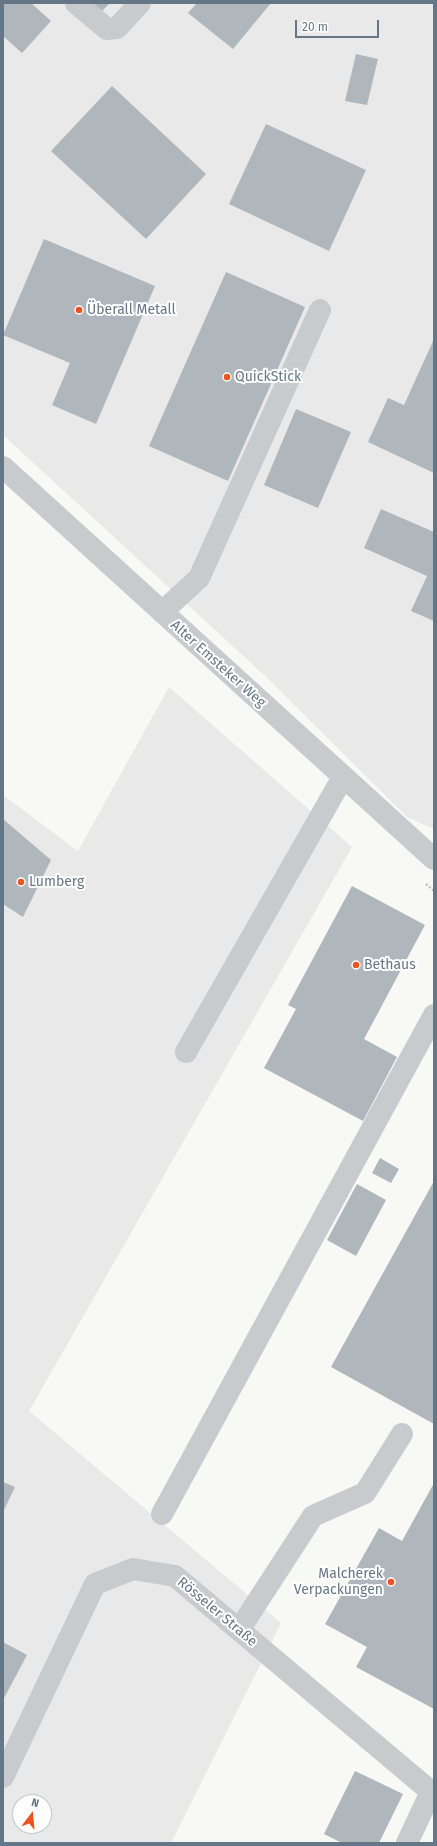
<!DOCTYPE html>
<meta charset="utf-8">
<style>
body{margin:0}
#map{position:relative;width:437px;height:1846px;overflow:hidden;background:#f8f8f4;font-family:"Fira Sans",sans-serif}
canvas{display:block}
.frame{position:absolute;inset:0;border:4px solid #657787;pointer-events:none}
.north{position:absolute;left:12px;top:1794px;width:40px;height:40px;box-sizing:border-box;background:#fff;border:1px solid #c1c9cf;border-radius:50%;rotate:16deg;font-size:11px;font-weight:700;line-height:16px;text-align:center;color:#657787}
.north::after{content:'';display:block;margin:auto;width:14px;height:18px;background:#ee521e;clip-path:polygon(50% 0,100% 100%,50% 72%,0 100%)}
.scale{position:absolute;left:295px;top:20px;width:84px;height:18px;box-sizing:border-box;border:2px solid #657787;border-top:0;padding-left:5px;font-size:12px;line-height:14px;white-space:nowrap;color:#657787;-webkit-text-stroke:3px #fff;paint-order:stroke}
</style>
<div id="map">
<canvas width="437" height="1846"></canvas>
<div class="frame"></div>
<div class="north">N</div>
<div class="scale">20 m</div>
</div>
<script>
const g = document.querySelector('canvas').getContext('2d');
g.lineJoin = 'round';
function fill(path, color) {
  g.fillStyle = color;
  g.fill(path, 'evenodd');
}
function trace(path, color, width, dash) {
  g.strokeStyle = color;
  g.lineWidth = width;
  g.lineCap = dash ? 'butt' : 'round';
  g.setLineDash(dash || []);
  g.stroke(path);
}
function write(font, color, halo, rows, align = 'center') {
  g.font = font + ' "Fira Sans",sans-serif';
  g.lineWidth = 4;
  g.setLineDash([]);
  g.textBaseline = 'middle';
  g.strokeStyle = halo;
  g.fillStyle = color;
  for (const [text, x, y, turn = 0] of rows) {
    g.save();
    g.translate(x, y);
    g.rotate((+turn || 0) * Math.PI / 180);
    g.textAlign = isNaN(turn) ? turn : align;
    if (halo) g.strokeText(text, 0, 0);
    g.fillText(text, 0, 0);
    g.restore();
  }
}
fill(new Path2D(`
 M3,3h431v826l-27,-12 -144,-143 -260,-239z
 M169,687l183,160 -323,564 252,212 -110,220h-168v-1048l75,56zM20,1802h24v24h-24z`), '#e8e9e8');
fill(new Path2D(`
 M3,3h28l20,18 -29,32 -19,-17z
 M91,3h19l-9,9z
 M197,3h74l-38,46 -45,-36z
 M356,54l22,5 -11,46 -22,-4z
 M112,86l94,88 -60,65 -95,-88z
 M266,124l100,46 -37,81 -100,-47z
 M44,239l111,47 -59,138 -44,-19 18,-42 -67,-28z
 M226,272l79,35 -77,174 -79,-35z
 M434,339v134l-66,-31 20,-44 16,7z
 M296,409l55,23 -33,76 -54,-23z
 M381,509l53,23v89l-23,-10 16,-35 -63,-28z
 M3,819l48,41 -28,57 -20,-13z
 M352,886l73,39 -61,114 33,18 -34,64 -99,-53 32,-59 -8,-4z
 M380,1158l19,11 -8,14 -19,-10z
 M434,1181v243l-103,-57z
 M357,1184l29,16 -30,56 -29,-16z
 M3,1482l12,5 -12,25z
 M434,1483v226l-78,-42 11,-20 -42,-23 54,-96 23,13z
 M3,1642l24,13 -24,45z
 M355,1771l48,23 -24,49h-37l-18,-9z`), '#afb7bd');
trace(new Path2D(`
 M426,884l8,7`), '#bec1c3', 2.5, [2, 2]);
trace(new Path2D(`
 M76,3l31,26 10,-1 23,-25
 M3,467l431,392
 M162,612l37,-34 121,-268
 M186,1052l157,-275
 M162,1514l272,-499
 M239,1630l74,-114 52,-23 37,-59
 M3,1777l92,-193 38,-15 42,7 259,218
 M407,1843l24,-51`), '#c7cbce', 22);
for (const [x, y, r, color] of [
 [79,310,4,"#ee521e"],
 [227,377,4,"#ee521e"],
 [21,882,4,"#ee521e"],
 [356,965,4,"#ee521e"],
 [391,1582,4,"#ee521e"]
]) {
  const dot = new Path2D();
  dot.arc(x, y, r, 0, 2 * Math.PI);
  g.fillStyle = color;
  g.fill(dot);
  trace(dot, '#fff', 1.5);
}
write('14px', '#657787', '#fff', [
 ["Überall Metall",87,310],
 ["QuickStick",235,377],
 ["Lumberg",29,882],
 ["Bethaus",364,965],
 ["Malcherek",383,1574,"right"],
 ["Verpackungen",383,1590,"right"]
], 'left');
write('14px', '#657787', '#fff', [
 ["Alter Emsteker Weg",218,664,42],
 ["Rösseler Straße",217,1612,40]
]);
</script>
